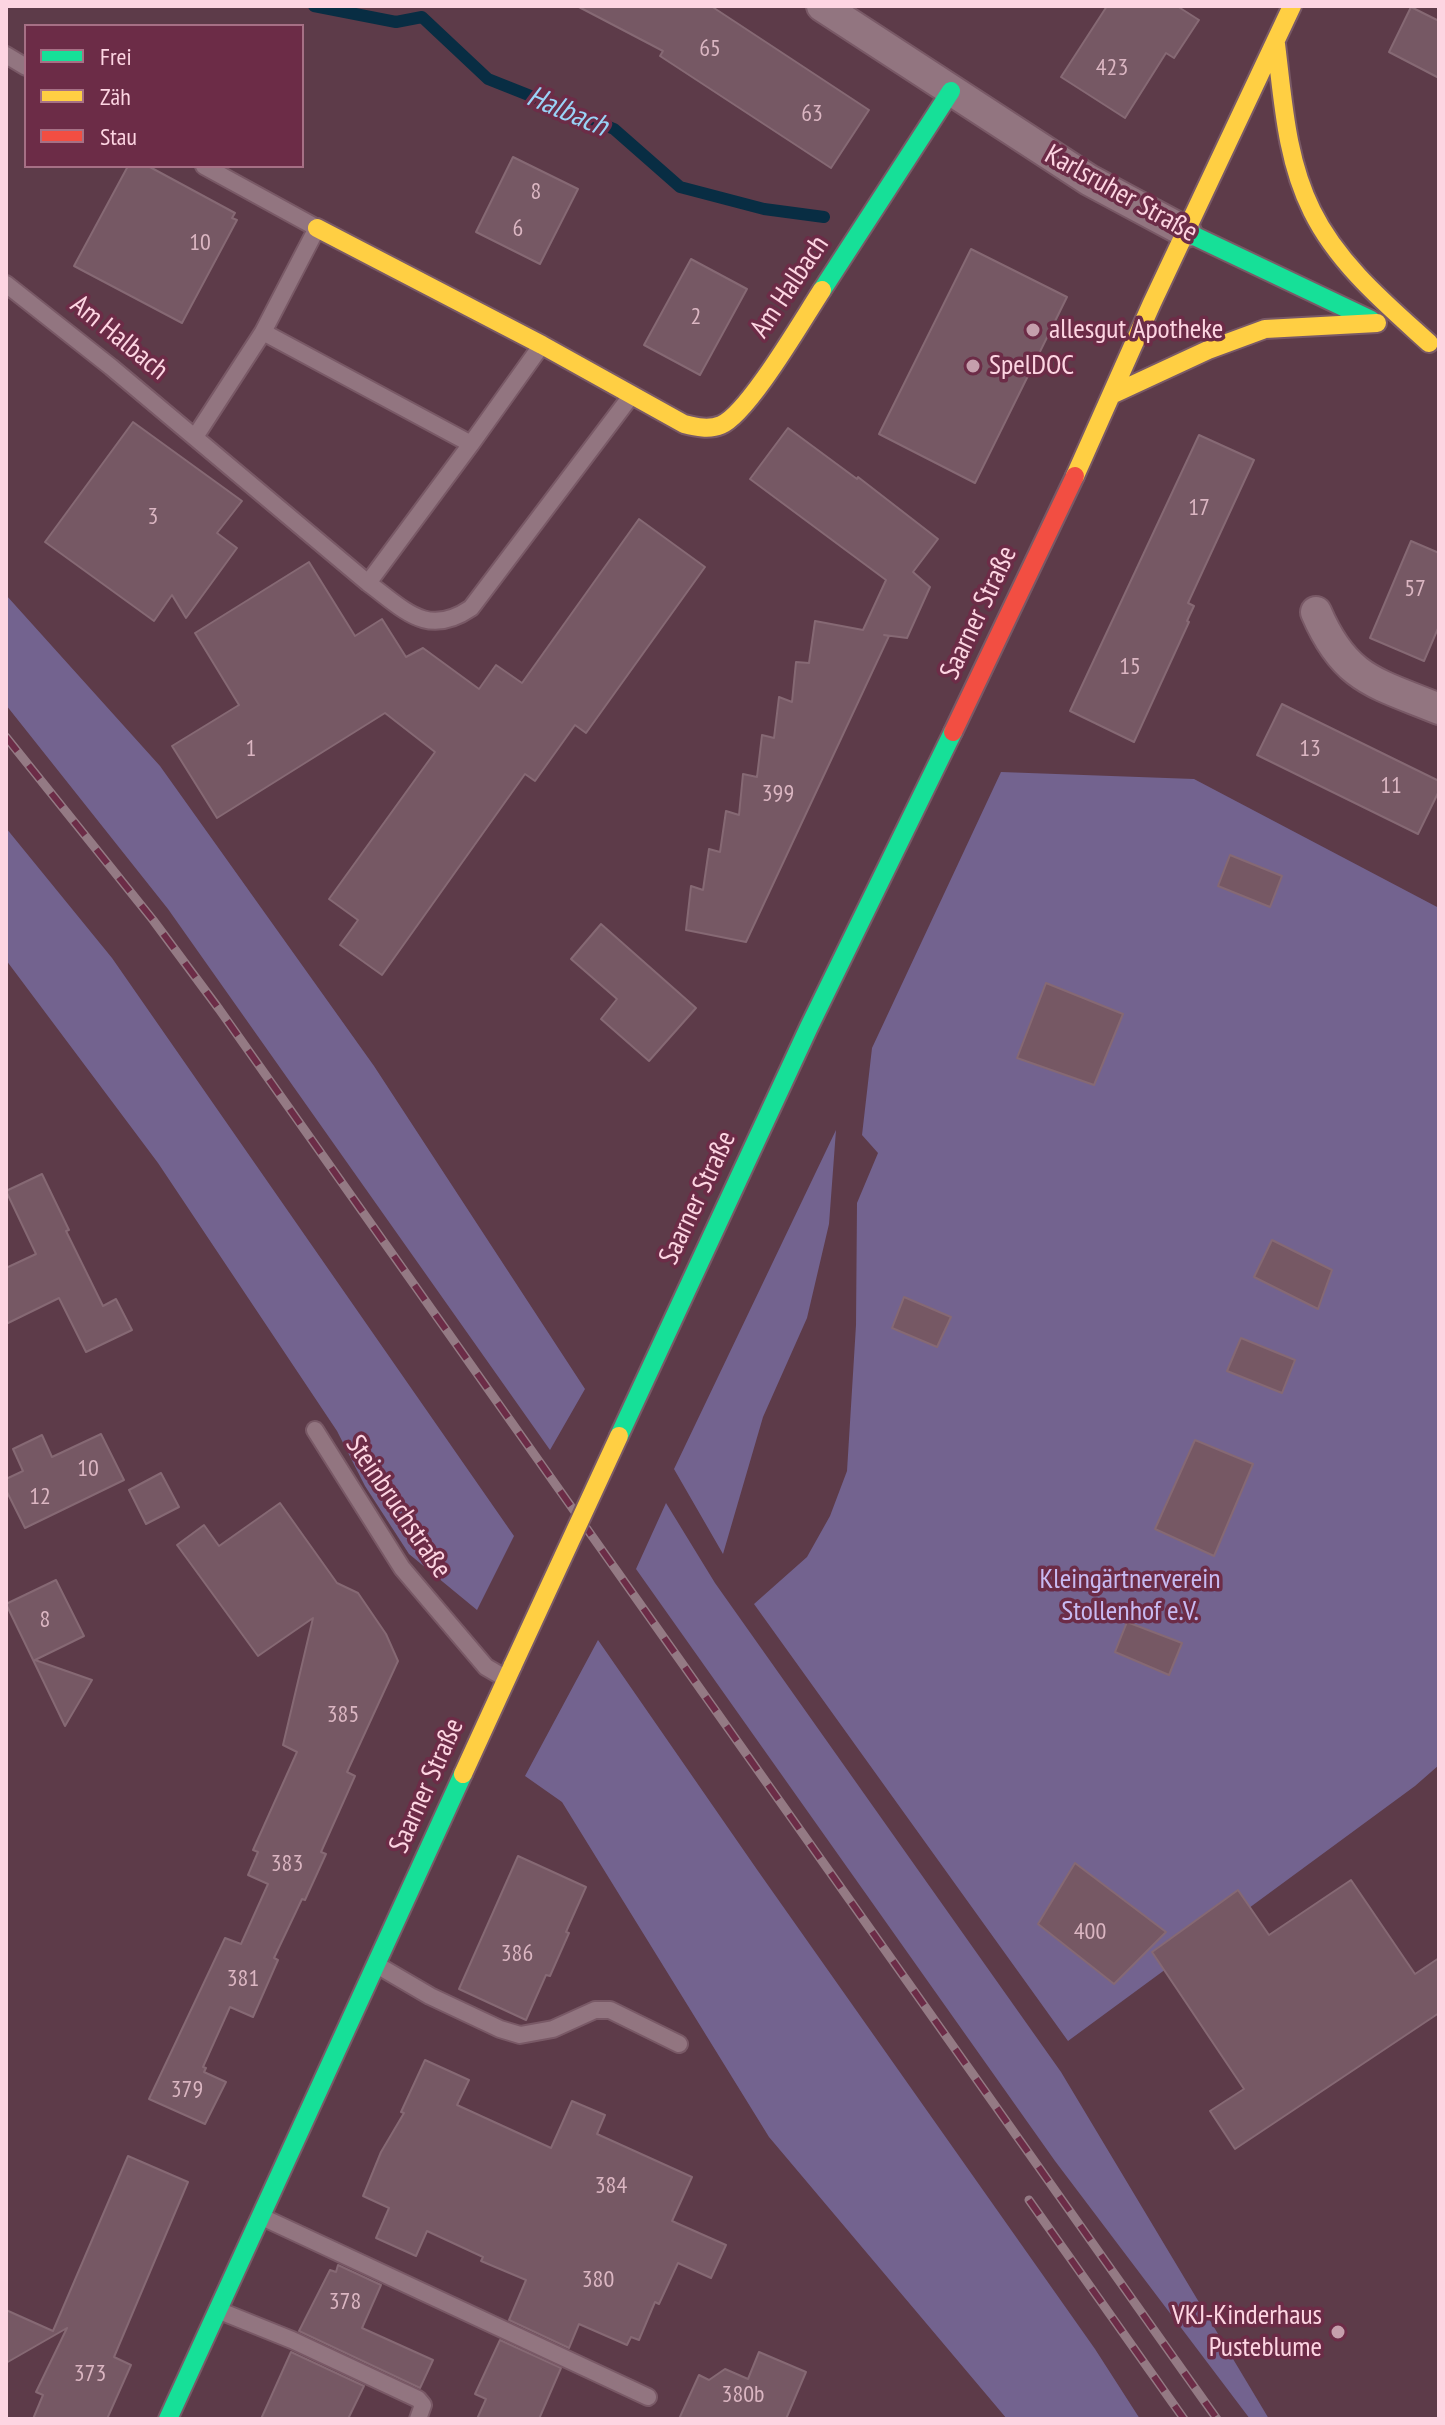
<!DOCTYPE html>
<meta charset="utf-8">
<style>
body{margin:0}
#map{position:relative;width:1445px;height:2425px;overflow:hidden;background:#5d3b49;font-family:"PT Sans Narrow",sans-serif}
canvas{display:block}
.frame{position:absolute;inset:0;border:8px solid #fdd5e2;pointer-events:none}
.legend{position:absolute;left:24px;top:24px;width:280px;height:144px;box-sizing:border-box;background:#6c2c47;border:2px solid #a67085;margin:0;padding:10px 14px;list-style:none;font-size:24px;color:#fdd5e2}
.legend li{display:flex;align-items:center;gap:16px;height:40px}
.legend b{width:40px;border:2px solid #a67085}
</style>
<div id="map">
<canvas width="1445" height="2425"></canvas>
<div class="frame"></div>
<ul class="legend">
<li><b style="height:10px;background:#16e098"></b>Frei</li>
<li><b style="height:10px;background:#ffcf43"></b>Zäh</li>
<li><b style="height:10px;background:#f24e42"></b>Stau</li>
</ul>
</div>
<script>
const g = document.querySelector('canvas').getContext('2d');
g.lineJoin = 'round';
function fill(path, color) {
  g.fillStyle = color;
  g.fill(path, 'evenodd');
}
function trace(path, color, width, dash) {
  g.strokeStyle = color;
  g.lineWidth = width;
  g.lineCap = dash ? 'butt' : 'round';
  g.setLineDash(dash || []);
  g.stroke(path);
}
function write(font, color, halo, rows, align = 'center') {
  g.font = font + ' "PT Sans Narrow",sans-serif';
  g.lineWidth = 7;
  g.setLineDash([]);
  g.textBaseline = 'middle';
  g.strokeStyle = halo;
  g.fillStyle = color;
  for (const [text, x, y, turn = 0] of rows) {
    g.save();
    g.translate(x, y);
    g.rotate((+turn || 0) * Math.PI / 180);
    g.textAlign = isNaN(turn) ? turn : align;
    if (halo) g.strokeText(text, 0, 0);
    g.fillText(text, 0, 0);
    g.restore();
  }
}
fill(new Path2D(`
 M6,595l154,171 214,300 211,323 -35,61 -382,-541 -162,-204z
 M1001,772l193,7 245,129v857l-24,21 -347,255 -314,-437 53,-47 23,-41 17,-45 9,-146 1,-122 21,-50 -16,-18 10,-87z
 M6,828l106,130 402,578 -37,74 -68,-56 -44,-68 -28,-55 -179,-268 -152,-203z
 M836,1130l-7,94 -22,94 -44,99 -40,137 -49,-85z
 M666,1503l49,80 346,489 208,347h-19l-195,-258 -419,-592z
 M598,1640l160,231 337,478 45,70h-133l-238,-282 -207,-335 -37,-26z`), '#73638f');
trace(new Path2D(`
 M314,6l82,16 26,-5 66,62 126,50 66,58 84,22 60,8`), '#082d43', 12);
const building = new Path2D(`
 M577,6h134l158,104 -38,58 -171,-112 3,-5z
 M1107,6h70l22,14 -25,38 -8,-5 -41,65 -64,-41z
 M1411,7l28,14v57l-50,-26z
 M513,157l65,32 -38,75 -64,-32z
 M128,166h20l87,47 -3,5 5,2 -55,103 -108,-57z
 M971,249l96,48 -92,186 -96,-49z
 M691,259l56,30 -47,86 -56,-30z
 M133,422l109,79 -25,32 20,15 -51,70 -14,-23 -18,26 -109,-79z
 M788,428l69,51 1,-2 80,62 -25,33 17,15 -23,51 -23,-3 5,1 -143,306 -60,-12 5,-44 12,4 6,-41 11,3 6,-41 13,4 4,-41 14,3 5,-42 12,3 5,-41 13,5 4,-40 13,1 6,-42 48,9 23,-50 -136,-101z
 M1199,435l55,25 -66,143 6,3 -7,15 2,1 -55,120 -64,-31z
 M639,519l66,48 -119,166 -11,-8 -40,56 -10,-7 -143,201 -42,-30 18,-25 -29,-21 106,-147 -50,-39 -168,105 -45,-72 67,-41 -44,-72 114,-71 46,74 27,-17 24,38 17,-9 56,41 17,-24 26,18z
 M1411,541l28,12v73l-15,35 -54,-23z
 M1282,704l157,77v10l-21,43 -161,-79z
 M1230,855l52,21 -12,31 -52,-21z
 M601,924l95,84 -47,53 -48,-42 16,-20 -46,-40z
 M1046,983l77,31 -29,71 -77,-27z
 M42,1174l27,56 -3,1 37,75 13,-7 16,31 -46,22 -27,-54 -53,26v-56l30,-14 -30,-63z
 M1272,1240l60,30 -14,39 -64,-32z
 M904,1297l47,20 -14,30 -45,-19z
 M1241,1338l54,22 -13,33 -55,-22z
 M101,1434l23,46 -99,48 -19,-38v-11l17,-8 -10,-22 29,-14 10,22z
 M1195,1440l58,24 -39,92 -59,-27z
 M161,1473l18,34 -33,17 -17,-34z
 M280,1503l57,80 21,10 28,41 12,27 -51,111 8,4 -34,76 5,2 -21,46 -3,-1 -28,59 4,2 -25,57 -23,-10 -27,60 3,1 -2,4 22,10 -21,42 -56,-25 76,-161 16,6 27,-60 -20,-9 10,-23 -5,-2 44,-98 -14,-7 30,-127 -55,38 -81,-111 27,-20 15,21z
 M56,1580l28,56 -49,24 57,20 -27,46 -59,-122z
 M1127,1622l55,21 -13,32 -54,-23z
 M518,1856l68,31 -20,45 3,1 -19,43 -4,-1 -20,45 -67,-31z
 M1075,1863l91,69 -52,52 -76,-60z
 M1351,1880l64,94 24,-16v55l-204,136 -25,-38 34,-22 -92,-137 86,-62 31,45z
 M425,2060l44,20 -12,25 94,43 21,-47 33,14 -8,19 95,43 -20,44 54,24 -15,33 -33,-15 -19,41 -4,-2 -16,38 -8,-3 -4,8 -48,-21 -10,24 -60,-28 17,-40 -45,-19 2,-4 -56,-26 -11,25 -40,-18 13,-30 -26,-12 18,-44 23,-39 -3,-1z
 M128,2156l60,26 -74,175 17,8 -24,54h-74l10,-24 -7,-3 31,-64 -61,35v-53l47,21z
 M338,2265l43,20 -19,43 71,32 -13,28 -121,-57 31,-61 6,2z
 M500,2340l61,28 -22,51h-62l9,-20 -11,-5z
 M291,2352l73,34 -16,33h-87z
 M759,2352l47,20 -20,47h-107l20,-44 10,5 16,-11 23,10z`);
fill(building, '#765864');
trace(building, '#866974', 2);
const lane = new Path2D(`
 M6,55l20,12
 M204,166l113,62 -54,104 208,112 70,-98
 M6,284l105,83 257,216c37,27 59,55 103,25l160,-212
 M195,437l68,-105
 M368,583l103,-139
 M315,1430l87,138 84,99 19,11
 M377,1965l53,31 70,33 20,6 33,-6 42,-19h15l69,34
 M262,2217l386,180
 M220,2311l72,29 126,59 5,6 -5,14`);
const street = new Path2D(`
 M822,6l267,174 97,52
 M1316,612c29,68 60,71 123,97`);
const fast = new Path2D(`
 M1186,232l185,88
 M822,290l129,-199
 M619,1436l190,-409 144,-295
 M168,2419l295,-645`);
const slow = new Path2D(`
 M1276,44c7,56 10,115 36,167 26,53 74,93 117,132
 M317,228l225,117 142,79c12,3 25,6 37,1 27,-11 82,-106 101,-135
 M1111,395l97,-45 57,-21 112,-6
 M1075,476l77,-173 140,-297
 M463,1774l50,-109`);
const jam = new Path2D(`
 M953,732l122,-256`);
trace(lane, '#795966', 20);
trace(street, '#795966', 34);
trace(fast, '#795966', 22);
trace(slow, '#795966', 22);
trace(jam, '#795966', 22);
trace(lane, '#927580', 16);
trace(street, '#927580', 30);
trace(fast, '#16e098', 18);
trace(slow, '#ffcf43', 18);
trace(jam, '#f24e42', 18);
const rail = new Path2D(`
 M6,737l147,183 66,89 998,1410
 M1029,2200l155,219`);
trace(rail, '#947a84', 9);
trace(rail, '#6c2c47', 6, [18]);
const slowBridge = new Path2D(`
 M513,1665l106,-229`);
trace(slowBridge, '#795966', 22, []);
trace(slowBridge, '#ffcf43', 18);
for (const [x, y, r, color] of [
 [1033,330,8,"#c59fac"],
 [973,366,8,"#c59fac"],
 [1338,2332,8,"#c59fac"]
]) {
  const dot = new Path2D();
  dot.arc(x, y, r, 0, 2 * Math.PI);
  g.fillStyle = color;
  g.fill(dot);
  trace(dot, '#6c2c47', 3);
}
write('24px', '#dbb6c2', null, [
 ["65",710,49],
 ["423",1112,68],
 ["63",812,114],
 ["8",536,192],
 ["6",518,229],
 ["10",200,243],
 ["2",696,317],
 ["17",1199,508],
 ["3",153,517],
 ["57",1415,589],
 ["15",1130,667],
 ["1",251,749],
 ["13",1310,749],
 ["11",1391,786],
 ["399",778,794],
 ["10",88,1469],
 ["12",40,1497],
 ["8",45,1620],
 ["385",343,1715],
 ["383",287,1864],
 ["400",1090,1932],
 ["386",517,1954],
 ["381",243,1979],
 ["379",187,2090],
 ["384",611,2186],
 ["380",598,2280],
 ["378",345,2302],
 ["373",90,2374],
 ["380b",743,2395]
]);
write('28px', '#fdd5e2', '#6c2c47', [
 ["Karlsruher Straße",1121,194,29],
 ["Am Halbach",790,287,-56],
 ["Am Halbach",119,338,39],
 ["Saarner Straße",979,613,-65],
 ["Saarner Straße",698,1198,-65],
 ["Steinbruchstraße",398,1507,56],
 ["Saarner Straße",427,1786,-66]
]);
write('28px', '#fdd5e2', '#6c2c47', [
 ["allesgut Apotheke",1049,330],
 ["SpelDOC",989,366],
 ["VKJ-Kinderhaus",1322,2316,"right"],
 ["Pusteblume",1322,2348,"right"]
], 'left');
write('28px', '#c8baf2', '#6c2c47', [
 ["Kleingärtnerverein",1130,1580],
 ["Stollenhof e.V.",1130,1612]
]);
write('italic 30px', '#99d3f7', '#6c2c47', [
 ["Halbach",567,112,23]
]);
</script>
